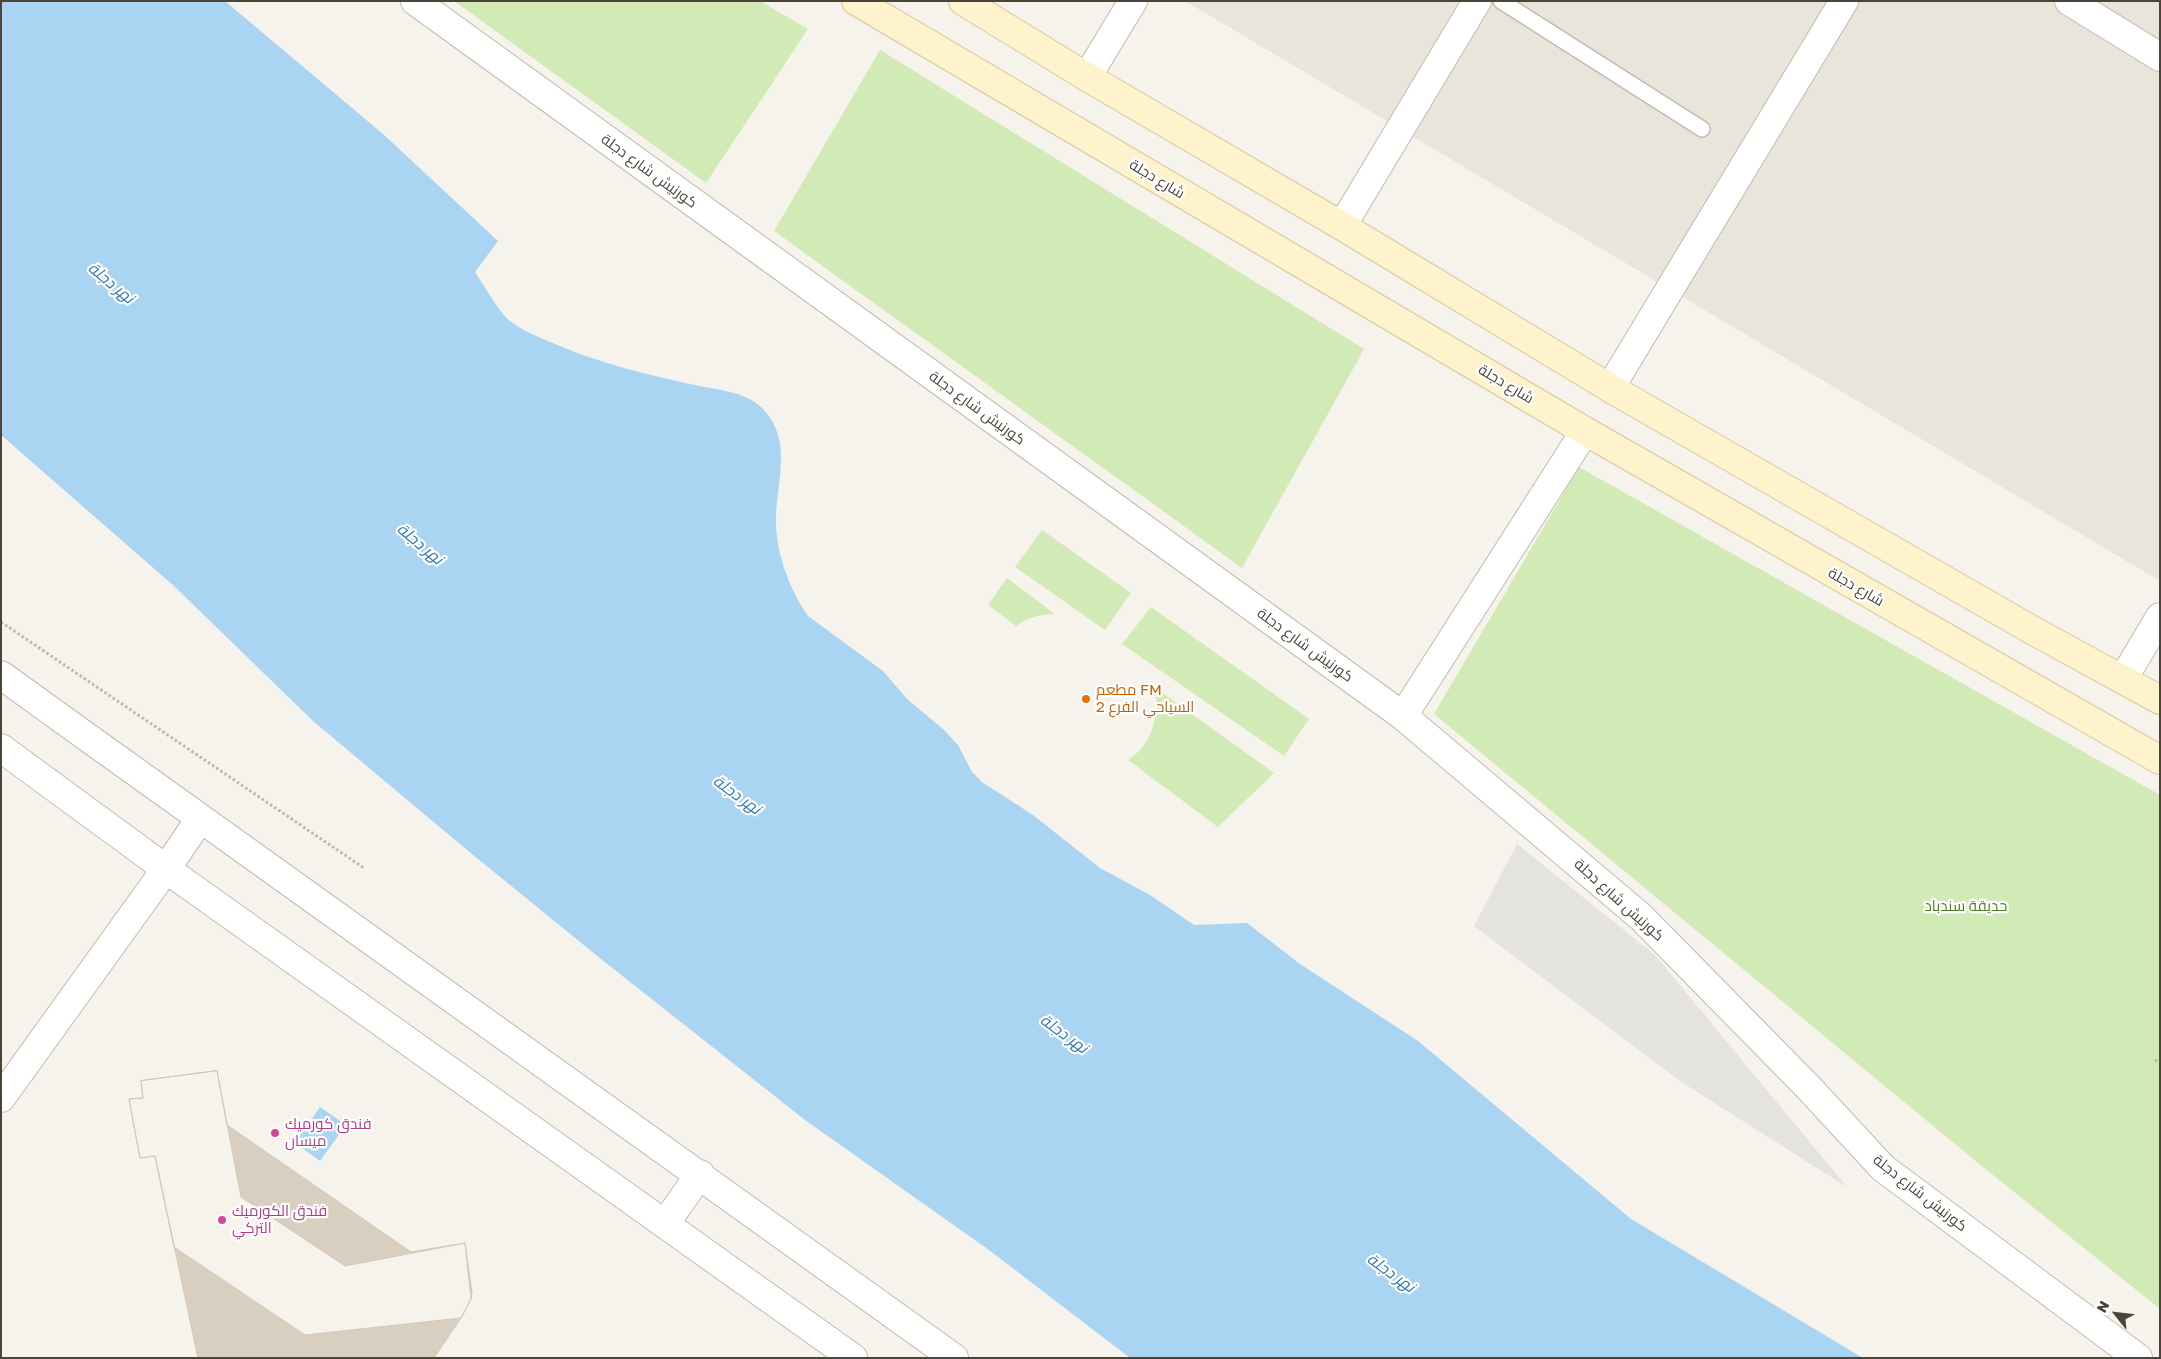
<!DOCTYPE html>
<meta charset="utf-8">
<style>
body{margin:0}
#map{position:relative;width:2161px;height:1359px;overflow:hidden;background:#f6f3ec;font-family:"Golos Text",sans-serif}
canvas{display:block}
.frame{position:absolute;inset:0;border:2px solid #4b4439;pointer-events:none}
.north{position:absolute;left:2091px;top:1289px;width:50px;height:50px;-webkit-text-stroke:4px #fff;paint-order:stroke;rotate:299deg;font-size:14px;font-weight:700;line-height:20px;text-align:center;color:#4b4439}
.north::after{content:'';display:block;margin:auto;width:18px;height:22px;background:#4b4439;clip-path:polygon(50% 0,100% 100%,50% 72%,0 100%)}
</style>
<div id="map">
<canvas width="2161" height="1359"></canvas>
<div class="frame"></div>
<div class="north">N</div>
</div>
<script>
const g = document.querySelector('canvas').getContext('2d');
g.lineJoin = 'round';
function fill(path, color) {
  g.fillStyle = color;
  g.fill(path, 'evenodd');
}
function trace(path, color, width, dash) {
  g.strokeStyle = color;
  g.lineWidth = width;
  g.lineCap = dash ? 'butt' : 'round';
  g.setLineDash(dash || []);
  g.stroke(path);
}
function write(font, color, halo, rows, align = 'center') {
  g.font = font + ' "Golos Text",Cairo,sans-serif';
  g.lineWidth = 4.5;
  g.setLineDash([]);
  g.textBaseline = 'middle';
  g.strokeStyle = halo;
  g.fillStyle = color;
  for (const [text, x, y, turn = 0] of rows) {
    g.save();
    g.translate(x, y);
    g.rotate((+turn || 0) * Math.PI / 180);
    g.textAlign = isNaN(turn) ? turn : align;
    if (halo) g.strokeText(text, 0, 0);
    g.fillText(text, 0, 0);
    g.restore();
  }
}
fill(new Path2D(`
 M1185,1h975v580z`), '#eae5da');
fill(new Path2D(`
 M454,1h306l48,28 -102,154z
 M880,50l484,299 -122,219 -468,-337z
 M1579,467l581,328v514l-182,-146 -544,-449z
 M1042,530l89,63 -26,37 -90,-63z
 M1007,578l48,36c-16,1 -26,3 -39,12l-28,-21z
 M1151,607l158,112 -25,37 -162,-112z
 M1157,689l117,84 -56,54 -90,-67c27,-18 28,-41 29,-71z`), '#d2eab5');
fill(new Path2D(`
 M1517,844l138,111 192,232 -164,-104 -209,-157z`), '#e5e3e0');
fill(new Path2D(`
 M1,1h224l158,133 115,107 -23,31c8,12 24,40 35,49 10,8 22,13 33,18 49,22 100,35 152,46 22,5 50,6 67,23 32,32 14,73 14,112 0,34 13,68 32,96l75,55 24,28 36,30 15,16 14,27 10,10 51,33 67,53 50,27 44,30 53,-2 53,41 118,77 213,178 232,139h-733l-141,-108 -184,-130 -204,-161 -134,-109 -154,-129 -139,-135 -173,-151z
 M320,1107l26,18 -26,36 -25,-18z`), '#a9d4f2');
const building = new Path2D(`
 M217,1071l10,54 184,127 54,-9 7,50 -1,6 -10,19 -27,40h-236l-43,-202 -15,2 -11,-59 14,-1 -2,-17z
 M217,1071l24,126 104,69 120,-23 6,56 -10,19 -156,17 -131,-88 -19,-91 -15,2 -11,-59 14,-1 -2,-17z`);
fill(building, '#d8cfc1');
trace(building, '#d3c7b4', 1);
const service = new Path2D(`
 M1501,1l201,128`);
const minor = new Path2D(`
 M415,1l988,715 238,201 168,171 74,80 255,190
 M2069,1l91,56
 M1087,77l46,-76
 M1342,226l135,-225
 M1610,388l234,-387
 M1403,716l182,-285
 M1,1098l165,-229 34,-50`);
const tertiary = new Path2D(`
 M1,675c317,229 637,454 953,683
 M2123,679l37,-62
 M1,748l165,121 687,489
 M665,1224l35,-50`);
const secondary = new Path2D(`
 M856,1l729,430 575,329
 M963,1l124,76 255,149 268,162 422,242 128,70`);
trace(service, '#c2bbae', 18);
trace(minor, '#c2bbae', 30);
trace(tertiary, '#c2bbae', 30);
trace(secondary, '#d6c79b', 30);
trace(new Path2D(`
 M1,622l363,246
 M2155,1060l5,3`), '#c4b79f', 3, [2.5, 2.5]);
trace(service, '#fff', 15);
trace(minor, '#fff', 28);
trace(tertiary, '#fff', 28);
trace(secondary, '#fff3cd', 28);
for (const [x, y, r, color] of [
 [1086,699,5,"#e8710a"],
 [275,1133,5,"#d1479c"],
 [222,1220,5,"#d1479c"]
]) {
  const dot = new Path2D();
  dot.arc(x, y, r, 0, 2 * Math.PI);
  g.fillStyle = color;
  g.fill(dot);
  trace(dot, '#fff', 2);
}
write('15px', '#4b4439', '#fff', [
 ["كورنيش شارع دجلة",649,171,36],
 ["شارع دجلة",1157,179,31],
 ["شارع دجلة",1506,384,31],
 ["كورنيش شارع دجلة",977,408,36],
 ["شارع دجلة",1856,587,30],
 ["كورنيش شارع دجلة",1305,645,36],
 ["كورنيش شارع دجلة",1619,900,42],
 ["كورنيش شارع دجلة",1920,1193,38]
]);
write('15px', '#c56008', '#fff', [
 ["مطعم FM",1096,690],
 ["السياحي الفرع 2",1096,707]
], 'left');
write('15px', '#4a7f2a', '#fff', [
 ["حديقة سندباد",1966,906]
]);
write('15px', '#b23c85', '#fff', [
 ["فندق كورميك",285,1124],
 ["ميسان",285,1141],
 ["فندق الكورميك",232,1211],
 ["التركي",232,1228]
], 'left');
write('italic 16px', '#2e7ab2', '#fff', [
 ["نهر دجلة",111,283,40],
 ["نهر دجلة",420,544,40],
 ["نهر دجلة",737,795,36],
 ["نهر دجلة",1064,1034,36],
 ["نهر دجلة",1391,1273,36]
]);
</script>
